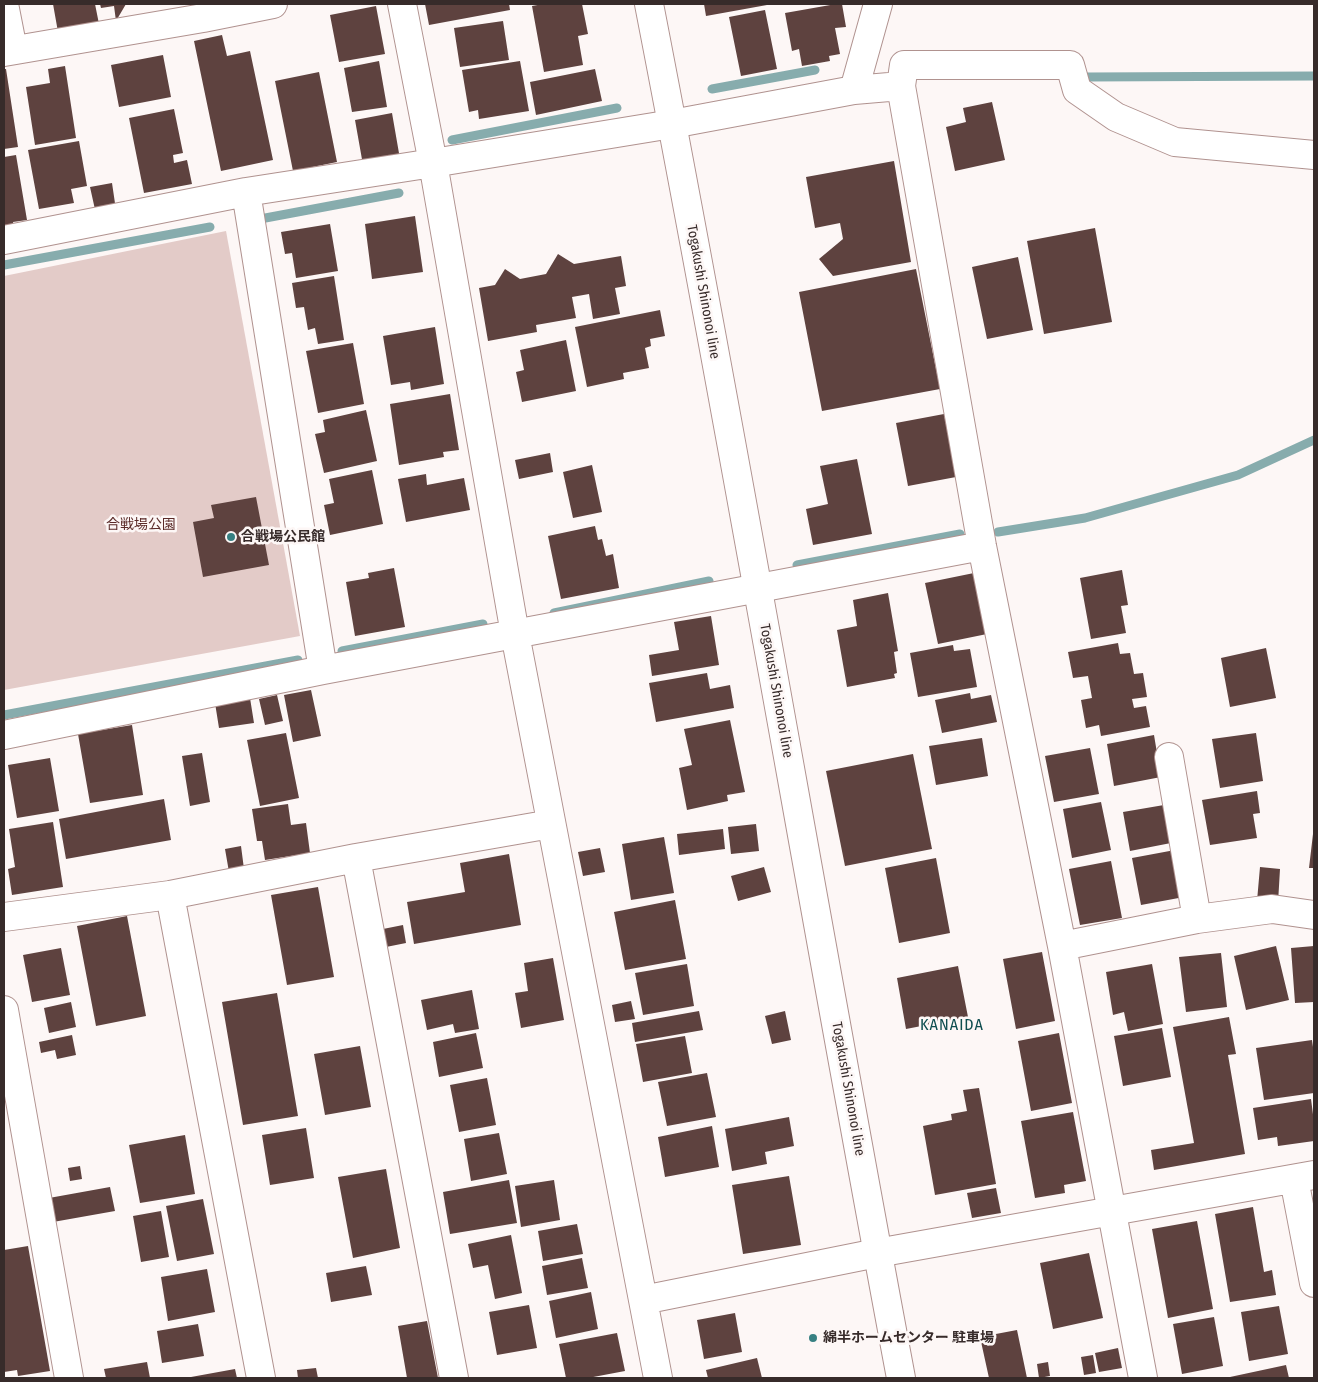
<!DOCTYPE html>
<meta charset="utf-8">
<style>
body{margin:0}
#map{position:relative;width:1318px;height:1382px;overflow:hidden;background:#fdf7f6;font-family:"Fira Sans Condensed",sans-serif}
canvas{display:block}
.frame{position:absolute;inset:0;border:5px solid #372b2a;pointer-events:none}
</style>
<div id="map">
<canvas width="1318" height="1382"></canvas>
<div class="frame"></div>
</div>
<script>
const g = document.querySelector('canvas').getContext('2d');
g.lineJoin = 'round';
function fill(path, color) {
  g.fillStyle = color;
  g.fill(path, 'evenodd');
}
function trace(path, color, width, dash) {
  g.strokeStyle = color;
  g.lineWidth = width;
  g.lineCap = dash ? 'butt' : 'round';
  g.setLineDash(dash || []);
  g.stroke(path);
}
function write(font, color, halo, rows, align = 'center') {
  g.font = font + ' "Fira Sans Condensed","Noto Sans JP",sans-serif';
  g.lineWidth = 5;
  g.setLineDash([]);
  g.textBaseline = 'middle';
  g.strokeStyle = halo;
  g.fillStyle = color;
  for (const [text, x, y, turn = 0] of rows) {
    g.save();
    g.translate(x, y);
    g.rotate((+turn || 0) * Math.PI / 180);
    g.textAlign = isNaN(turn) ? turn : align;
    if (halo) g.strokeText(text, 0, 0);
    g.fillText(text, 0, 0);
    g.restore();
  }
}
fill(new Path2D(`
 M226,231l74,405 -296,54v-414z`), '#e3cbc8');
trace(new Path2D(`
 M1087,77l227,-1
 M712,89l103,-19
 M452,140l165,-32
 M260,219l139,-26
 M4,265l206,-38
 M998,532l87,-14 153,-43 76,-35
 M797,565l163,-31
 M554,613l155,-32
 M342,651l141,-27
 M4,715l294,-55`), '#87acad', 9);
fill(new Path2D(`
 M53,4h42l4,20 -41,8z
 M100,4h26l-10,17 -2,-15 -13,2z
 M425,4h84l1,6 -81,15z
 M543,4h39l6,30 -10,2 5,29 -39,7 -12,-66z
 M704,4h63v1l-61,11z
 M836,4h6l4,23 -11,1 5,26 -11,2 1,5 -28,5 -3,-17 -7,2 -7,-38z
 M376,6l9,48 -46,8 -9,-47z
 M765,10l12,59 -36,7 -12,-59z
 M503,21l6,39 -49,7 -6,-39z
 M222,35l5,21 23,-5 23,109 -52,11 -27,-130z
 M163,55l8,42 -52,10 -8,-42z
 M379,61l8,46 -35,5 -8,-44z
 M520,61l9,50 -50,8 -1,-9 -9,2 -7,-42z
 M65,66l11,72 -41,7 -9,-58 24,-4 -2,-14z
 M4,69h2l12,78 -14,2z
 M595,69l7,32 -66,14 -6,-33z
 M319,72l18,90 -44,9 -18,-90z
 M992,102l13,58 -50,11 -9,-44 20,-5 -3,-14z
 M174,109l9,44 -10,2 1,8 13,-3 5,24 -48,9 -15,-75z
 M392,113l8,46 -37,6 -8,-45z
 M79,141l8,45 -16,3 3,14 -35,6 -11,-59z
 M16,155l11,65 -14,2 2,10 -11,2v-77z
 M894,161l17,101 -78,14 -14,-17 24,-20 -3,-16 -25,5 -9,-51z
 M112,183l4,27 -20,4 -6,-27z
 M415,216l8,56 -51,7 -7,-55z
 M330,224l8,47 -42,7 -4,-25 -7,1 -4,-22z
 M1095,228l17,94 -68,12 -17,-93z
 M558,254l16,10 47,-8 5,30 -11,2 5,26 -27,5 -4,-25 -17,3 4,21 -40,7 1,7 -49,9 -9,-53 16,-3 10,-16 15,10 26,-5z
 M1018,257l15,73 -46,9 -15,-72z
 M916,269l24,120 -118,22 -23,-119z
 M334,276l10,64 -26,4 -3,-16 -7,2 -4,-23 -8,1 -4,-25z
 M660,310l5,26 -15,3 1,7 -6,2 4,20 -26,5 1,6 -37,8 -12,-60z
 M435,327l9,57 -33,6 -1,-8 -19,3 -8,-49z
 M566,340l10,51 -54,11 -6,-30 8,-2 -4,-20z
 M353,343l11,61 -46,9 -12,-62z
 M450,394l9,56 -16,2 1,5 -45,8 -9,-61z
 M366,410l11,51 -53,12 -9,-39 10,-2 -2,-12z
 M944,414l12,63 -48,9 -12,-63z
 M550,453l3,19 -34,7 -4,-19z
 M857,459l15,75 -59,11 -7,-36 22,-5 -8,-38z
 M592,465l10,47 -29,6 -10,-46z
 M372,470l11,54 -53,11 -6,-30 10,-2 -5,-24z
 M426,474l1,11 37,-7 6,32 -64,12 -8,-43z
 M256,497l13,68 -66,12 -10,-55 21,-4 -3,-13z
 M595,526l3,14 4,-1 4,17 7,-2 6,34 -58,11 -13,-63z
 M394,568l11,59 -50,9 -9,-54 23,-4 -1,-5z
 M1122,570l6,35 -7,1 5,27 -35,6 -11,-61z
 M974,573l13,61 -49,10 -13,-61z
 M888,593l10,58 -4,1 3,21 -3,1 1,4 -48,9 -10,-57 20,-4 -4,-26z
 M711,616l8,49 -67,11 -3,-21 30,-5 -5,-28z
 M1118,643l2,11 10,-1 4,21 9,-1 4,24 -15,2 2,9 12,-2 4,21 -49,9 -2,-11 -13,3 -5,-28 11,-2 -4,-22 -15,2 -5,-26z
 M953,645l1,6 16,-2 7,38 -59,10 -8,-44z
 M1266,648l10,50 -46,9 -9,-49z
 M707,673l3,16 20,-4 4,23 -78,14 -7,-39z
 M311,690l10,46 -28,6 -9,-47z
 M970,693l1,6 20,-4 6,27 -55,11 -7,-33z
 M277,695l6,26 -18,4 -6,-26z
 M250,698l4,25 -35,5 -4,-25z
 M730,720l15,72 -18,3 1,6 -41,9 -8,-42 13,-3 -8,-36z
 M132,725l11,70 -53,8 -12,-69z
 M286,733l13,65 -39,8 -13,-66z
 M1256,733l7,48 -43,7 -8,-49z
 M1154,735l7,42 -47,9 -7,-42z
 M982,738l6,38 -52,9 -7,-39z
 M1090,748l9,46 -45,8 -9,-46z
 M202,753l8,49 -20,4 -8,-50z
 M913,754l19,95 -87,17 -19,-95z
 M50,758l9,53 -42,7 -9,-53z
 M1257,791l3,22 -7,1 4,24 -47,7 -8,-45z
 M164,799l7,41 -105,19 -7,-40z
 M1101,802l10,48 -39,8 -9,-49z
 M288,804l3,21 15,-2 4,30 -45,7 -3,-19h-5l-5,-32z
 M1164,805l7,38 -41,8 -7,-39z
 M53,822l10,65 -51,8 -4,-26 7,-2 -6,-38z
 M756,824l3,27 -28,3 -3,-27z
 M723,829l2,20 -46,6 -2,-21z
 M1313,834h1v34h-5z
 M664,837l10,56 -43,7 -9,-56z
 M241,846l3,23 -15,3 -4,-23z
 M600,848l5,24 -22,4 -5,-24z
 M1175,850l9,47 -43,8 -9,-47z
 M509,854l12,71 -107,19 -7,-42 58,-10 -5,-29z
 M936,858l14,75 -51,10 -14,-75z
 M1111,861l11,57 -42,7 -11,-56z
 M764,867l7,25 -33,9 -7,-25z
 M1260,867l20,2 -2,34 -21,-2z
 M318,887l16,90 -47,8 -16,-90z
 M675,900l11,59 -61,11 -11,-58z
 M127,916l19,100 -50,10 -19,-100z
 M403,925l3,18 -20,4 -3,-18z
 M1276,946l13,54 -43,10 -12,-54z
 M1314,946v56l-19,1 -4,-55z
 M61,948l9,47 -38,7 -9,-47z
 M1042,952l13,69 -39,8 -13,-70z
 M1221,953l6,54 -41,5 -7,-55z
 M553,958l11,62 -43,8 -6,-35 13,-2 -4,-28z
 M687,964l7,42 -51,9 -8,-42z
 M1152,964l11,60 -35,7 -4,-19 -11,3 -7,-43z
 M958,966l10,51 -62,12 -9,-51z
 M472,990l7,39 -24,4 -2,-9 -26,6 -6,-30z
 M277,993l21,123 -55,9 -21,-123z
 M631,1001l4,18 -20,3 -3,-17z
 M71,1002l5,25 -27,6 -5,-25z
 M699,1011l4,19 -68,12 -3,-19z
 M785,1011l6,29 -19,4 -7,-28z
 M1229,1017l7,37 -8,1 17,99 -91,16 -3,-20 43,-7 -21,-116z
 M1162,1028l9,49 -48,9 -9,-50z
 M476,1033l7,35 -44,9 -6,-35z
 M1059,1033l13,70 -41,8 -13,-70z
 M72,1035l4,20 -19,4 -2,-9 -14,3 -2,-11z
 M685,1036l7,37 -49,9 -7,-38z
 M1312,1040l2,14v39l-50,7 -8,-52z
 M360,1046l11,61 -46,8 -11,-61z
 M707,1073l9,44 -49,9 -9,-44z
 M487,1078l9,47 -37,7 -9,-47z
 M979,1088l17,96 -61,11 -12,-69 29,-6 -1,-6 16,-3 -4,-21z
 M1311,1099l3,23v19l-36,5 -1,-9 -19,3 -5,-32z
 M1073,1112l13,69 -22,4 1,8 -30,5 -14,-77z
 M789,1117l5,29 -29,6 2,12 -35,7 -7,-42z
 M712,1126l7,41 -54,10 -7,-40z
 M306,1128l8,50 -44,7 -8,-50z
 M499,1133l8,41 -36,7 -7,-42z
 M185,1135l10,59 -55,9 -11,-58z
 M80,1166l2,13 -12,2 -2,-13z
 M386,1169l14,79 -47,10 -15,-81z
 M789,1176l12,69 -58,9 -11,-69z
 M509,1180l8,43 -67,11 -7,-42z
 M554,1180l6,40 -39,7 -6,-41z
 M110,1187l5,24 -62,11 -4,-24z
 M996,1188l5,25 -29,5 -5,-25z
 M203,1199l11,55 -37,7 -11,-55z
 M1253,1207l11,65 8,-2 4,25 -46,7 -15,-88z
 M161,1211l8,46 -28,5 -8,-46z
 M1197,1221l16,88 -45,9 -16,-89z
 M577,1224l6,30 -40,7 -5,-30z
 M511,1235l11,58 -27,6 -7,-34 -15,3 -5,-24z
 M28,1246l22,125 -32,5 -1,-6 -13,2v-122z
 M1089,1253l14,65 -50,11 -13,-66z
 M582,1258l6,30 -41,7 -5,-29z
 M366,1266l6,29 -41,7 -5,-29z
 M207,1269l8,43 -47,9 -7,-44z
 M591,1292l7,37 -42,9 -7,-37z
 M529,1305l8,43 -40,7 -8,-43z
 M1279,1306l9,48 -39,7 -8,-49z
 M735,1313l7,39 -38,7 -7,-39z
 M1214,1317l9,49 -41,8 -9,-50z
 M427,1321l11,57h-31l-9,-52z
 M198,1324l6,32 -42,7 -5,-32z
 M1017,1330l10,48h-38l-9,-41z
 M617,1333l8,38 -37,7h-22l-7,-34z
 M1118,1348l4,20 -23,4 -4,-19z
 M1093,1355l3,18 -12,2 -3,-18z
 M757,1358l5,20h-54l-2,-8z
 M147,1362l3,16h-44l-2,-9z
 M1048,1362l2,14 -11,2 -2,-14z
 M1286,1365l3,13h-59v-1z
 M316,1368l2,10h-20l-1,-8z
 M235,1369l2,9h-46v-1z`), '#5e423f');
const minor = new Path2D(`
 M4,4l9,46
 M402,4l31,159 82,471 143,744
 M4,52l199,-34 70,-14
 M854,90l24,-86
 M246,192l77,478
 M4,240l242,-48 187,-29 239,-39 182,-34 47,-4
 M4,735l319,-65 659,-124
 M1169,757l28,162
 M356,858l98,520
 M170,895l91,483
 M4,917l166,-22 186,-37 195,-34
 M1062,946l135,-27 75,-10 42,6
 M4,1010l65,368
 M1294,1179l20,104
 M643,1300l234,-47 437,-78
 M1143,1378l-81,-432 -80,-400 -81,-460 3,-21h166l7,25 39,27 59,25 139,13`);
const major = new Path2D(`
 M649,4c89,457 166,916 252,1374`);
trace(minor, '#b0928f', 30);
trace(major, '#b0928f', 30);
trace(minor, '#fff', 28);
trace(major, '#fff', 28);
for (const [x, y, r, color] of [
 [231,537,5,"#378082"],
 [813,1338,5,"#378082"]
]) {
  const dot = new Path2D();
  dot.arc(x, y, r, 0, 2 * Math.PI);
  g.fillStyle = color;
  g.fill(dot);
  trace(dot, '#fdf7f6', 2);
}
write('14px', '#372b2a', '#fdf7f6', [
 ["Togakushi Shinonoi line",703,292,80],
 ["Togakushi Shinonoi line",776,691,80],
 ["Togakushi Shinonoi line",848,1089,80]
]);
write('14px', '#5b2b29', '#fdf7f6', [
 ["合戦場公園",141,525]
]);
write('bold 14px', '#372b2a', '#fdf7f6', [
 ["合戦場公民館",241,537],
 ["綿半ホームセンター 駐車場",823,1338]
], 'left');
g.letterSpacing = '1px';
write('16px', '#0e4d4f', '#fdf7f6', [
 ["KANAIDA",952,1026]
]);
g.letterSpacing = '0px';
</script>
